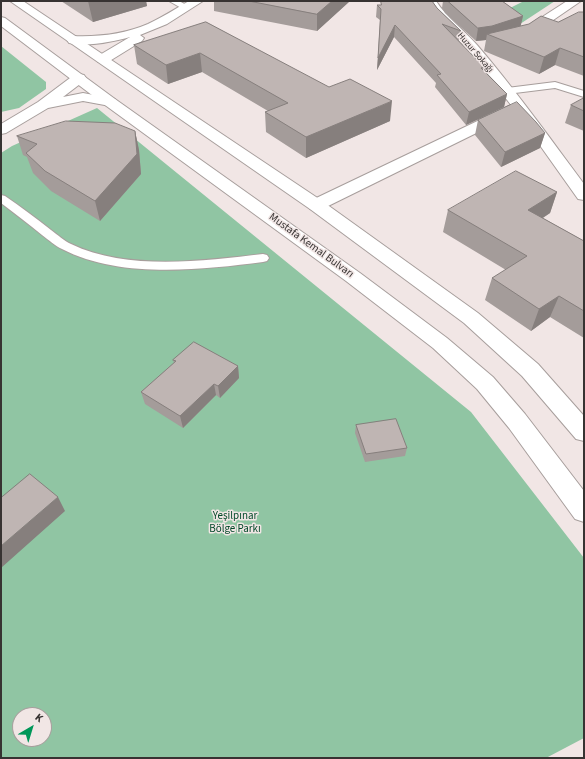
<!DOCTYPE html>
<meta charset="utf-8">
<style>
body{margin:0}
#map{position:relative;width:585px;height:759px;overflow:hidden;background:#f1e6e5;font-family:"Source Sans 3",sans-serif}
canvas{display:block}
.frame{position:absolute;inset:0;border:2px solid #373332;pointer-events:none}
.north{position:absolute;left:12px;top:707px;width:40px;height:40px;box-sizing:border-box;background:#f1e6e5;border:1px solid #a79e9d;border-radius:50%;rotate:38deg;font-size:11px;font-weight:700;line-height:16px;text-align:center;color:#373332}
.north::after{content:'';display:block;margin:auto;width:14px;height:18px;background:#009759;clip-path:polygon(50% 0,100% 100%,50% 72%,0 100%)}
</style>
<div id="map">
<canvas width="585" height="759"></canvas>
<div class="frame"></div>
<div class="north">K</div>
</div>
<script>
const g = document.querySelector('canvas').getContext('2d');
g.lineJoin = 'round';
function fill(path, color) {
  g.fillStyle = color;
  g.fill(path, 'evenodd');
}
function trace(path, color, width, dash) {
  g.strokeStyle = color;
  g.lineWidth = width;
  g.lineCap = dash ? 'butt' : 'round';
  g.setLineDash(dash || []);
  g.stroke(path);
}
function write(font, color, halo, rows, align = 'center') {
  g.font = font + ' "Source Sans 3",sans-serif';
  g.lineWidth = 3;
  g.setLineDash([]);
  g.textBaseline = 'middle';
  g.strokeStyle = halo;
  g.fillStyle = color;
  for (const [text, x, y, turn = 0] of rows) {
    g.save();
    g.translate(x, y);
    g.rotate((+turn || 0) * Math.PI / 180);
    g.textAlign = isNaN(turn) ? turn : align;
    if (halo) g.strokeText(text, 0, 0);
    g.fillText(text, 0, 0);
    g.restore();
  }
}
fill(new Path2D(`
 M524,1h31l-35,23 -16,-13z
 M1,46l45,36v7l-27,19 -18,4z
 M97,108l374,304 113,146v180l-38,20h-545v-605l11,-7zM20,715h24v24h-24z`), '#90c5a3');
const lane = new Path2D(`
 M169,1h10l11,6 -1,2h-6z
 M555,82l29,9v6l-29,-9 -48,6 -5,-3 5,-3z
 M1,195l4,1c16,11 31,22 46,34 7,5 13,11 20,14 56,27 132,17 192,10l4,1 2,3 -2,3 -4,1c-63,8 -143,17 -201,-13 -7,-3 -13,-9 -20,-14 -13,-11 -27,-21 -41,-32z`);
const street = new Path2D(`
 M424,1h12c11,17 28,29 41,44 38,44 72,92 107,139v16l-6,-1 -61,-86 -195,96 -6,1 -6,-1 -2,-4 2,-4 201,-96 -43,-55 -32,-32z
 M567,1h14l-54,37h-8l-2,-3 2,-3z`);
const secondary = new Path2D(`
 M189,1h14l-36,23 -27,11 4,3 -2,3 -34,21h-10l-1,-3 1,-3 32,-19c-18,5 -42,10 -61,6l-2,-3 2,-3 4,-1c26,1 52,-2 75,-12 15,-7 27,-15 41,-23z
 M79,74l5,1 2,3 -2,3 -21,16 20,-4 32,6 2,3 -2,3 -5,1 -27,-5 -35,7 -42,25 -5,1v-10l37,-22 36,-27z`);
const primary = new Path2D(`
 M10,1h13l299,200 156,112 60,51 46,52v25l-8,-2 -54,-63 -58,-53 -154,-114z
 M1,17l4,1 110,81 245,174 87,65 46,39 32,37 59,77v31l-9,-3 -66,-91 -32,-39 -44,-41 -87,-67 -241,-176 -104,-79z`);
trace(lane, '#a79e9c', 2);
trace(street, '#a79e9c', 2);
trace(secondary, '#a79e9c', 2);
trace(primary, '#a79e9c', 2);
fill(lane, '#fff');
fill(street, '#fff');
fill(secondary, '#fff');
fill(primary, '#fff');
fill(new Path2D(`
 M61,1h85l1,5 -54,16z
 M214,1h136l-33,30 -103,-20z
 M381,1h51l5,7 24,23 -2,10 25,26v3l23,24 -3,13 -38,18 -31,-38 1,-4 -42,-46 -17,33 3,-50 -4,-3 1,-12h4z
 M443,1h59l21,15 -3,10 38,-4 26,-10v64l-29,-11 -16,9 -55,-23 2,-11 -10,1 -31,-28 -3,-5z
 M206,22l184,99 -84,37 -40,-26 -1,-20 3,-1 -66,-39 -34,12 -31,-20 -3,-19z
 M584,98v33l-19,-8 6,-18z
 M478,120l67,13 -5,15 -39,19 -26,-32z
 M135,131l4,19 2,24 -41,47 -49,-30 -18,-18 -6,-16 -4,-2 -6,-19z
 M557,192l-7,21 -7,5 41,23v97l-34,-21 -19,14 -46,-31 7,-22 14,-8 -63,-38 5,-22z
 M173,360l65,6 1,12 -19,20 -4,-3 -33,33 -38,-24 -4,-12 33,-29z
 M356,425l51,23 -2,8 -40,6 -10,-29z`), '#a49c9a');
fill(new Path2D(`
 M88,1h58l1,5 -54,16z
 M332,1h18l-33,30v-17z
 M523,16l-3,13 -33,5 -1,6 -10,1 2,-13z
 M395,25l-1,12 -17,33 1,-12z
 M560,48l-5,17 -16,9 5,-17z
 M200,53l2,19 -34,12 -2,-19z
 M507,94l-3,13 -38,18 3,-13z
 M392,101l-2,20 -84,37v-21z
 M135,131l4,19 2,24 -41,47 -5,-20z
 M545,133l-5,15 -39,19 4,-15z
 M557,192l-7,21 -28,18 6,-21z
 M559,296l-9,21 -19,14 8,-22z
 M238,366l1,12 -19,20 -2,-12z
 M214,384l2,11 -33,33 -3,-12z
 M58,497l7,14 -64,57v-22z`), '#867f7d');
const building = new Path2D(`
 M249,1h83l-15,13z
 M381,1h51l5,7 24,23 -19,-7 42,43 -3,1 26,26 -38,18 -32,-37 4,-1 -46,-49 -17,33 3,-49 -4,-4h4z
 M448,1h54l21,15 -31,10 -14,2z
 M579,12h5v45l-24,-9 -16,9 -57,-23 42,-10 12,-8 17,6z
 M206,22l123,65 21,-8 42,22 -86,36 -41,-25 23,-9 -88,-50 -34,12 -32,-20z
 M584,98v13l-13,-6z
 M517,102l19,20 9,11 -40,19 -27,-32z
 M66,121l49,2 20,8 2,23 -42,47 -50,-30 -19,-18 11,-9 -20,-8z
 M516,171l41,21 -29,18 56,31v70l-25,-15 -20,13 -47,-31 35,-22 -79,-46z
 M194,342l44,24 -20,20 -4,-2 -34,32 -39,-24 35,-31 -3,-1z
 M396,419l11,29 -41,6 -10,-29z
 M30,474l28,23 -57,49v-48z`);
fill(building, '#bfb5b3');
trace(building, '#867f7d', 1);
write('9px', '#373332', '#f1e6e5', [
 ["Huzur Sokağı",475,53,49]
]);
write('11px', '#373332', '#f1e6e5', [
 ["Mustafa Kemal Bulvarı",311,246,36]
]);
write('11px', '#014828', '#f1e6e5', [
 ["Yeşilpınar",235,517],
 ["Bölge Parkı",235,530]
]);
</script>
